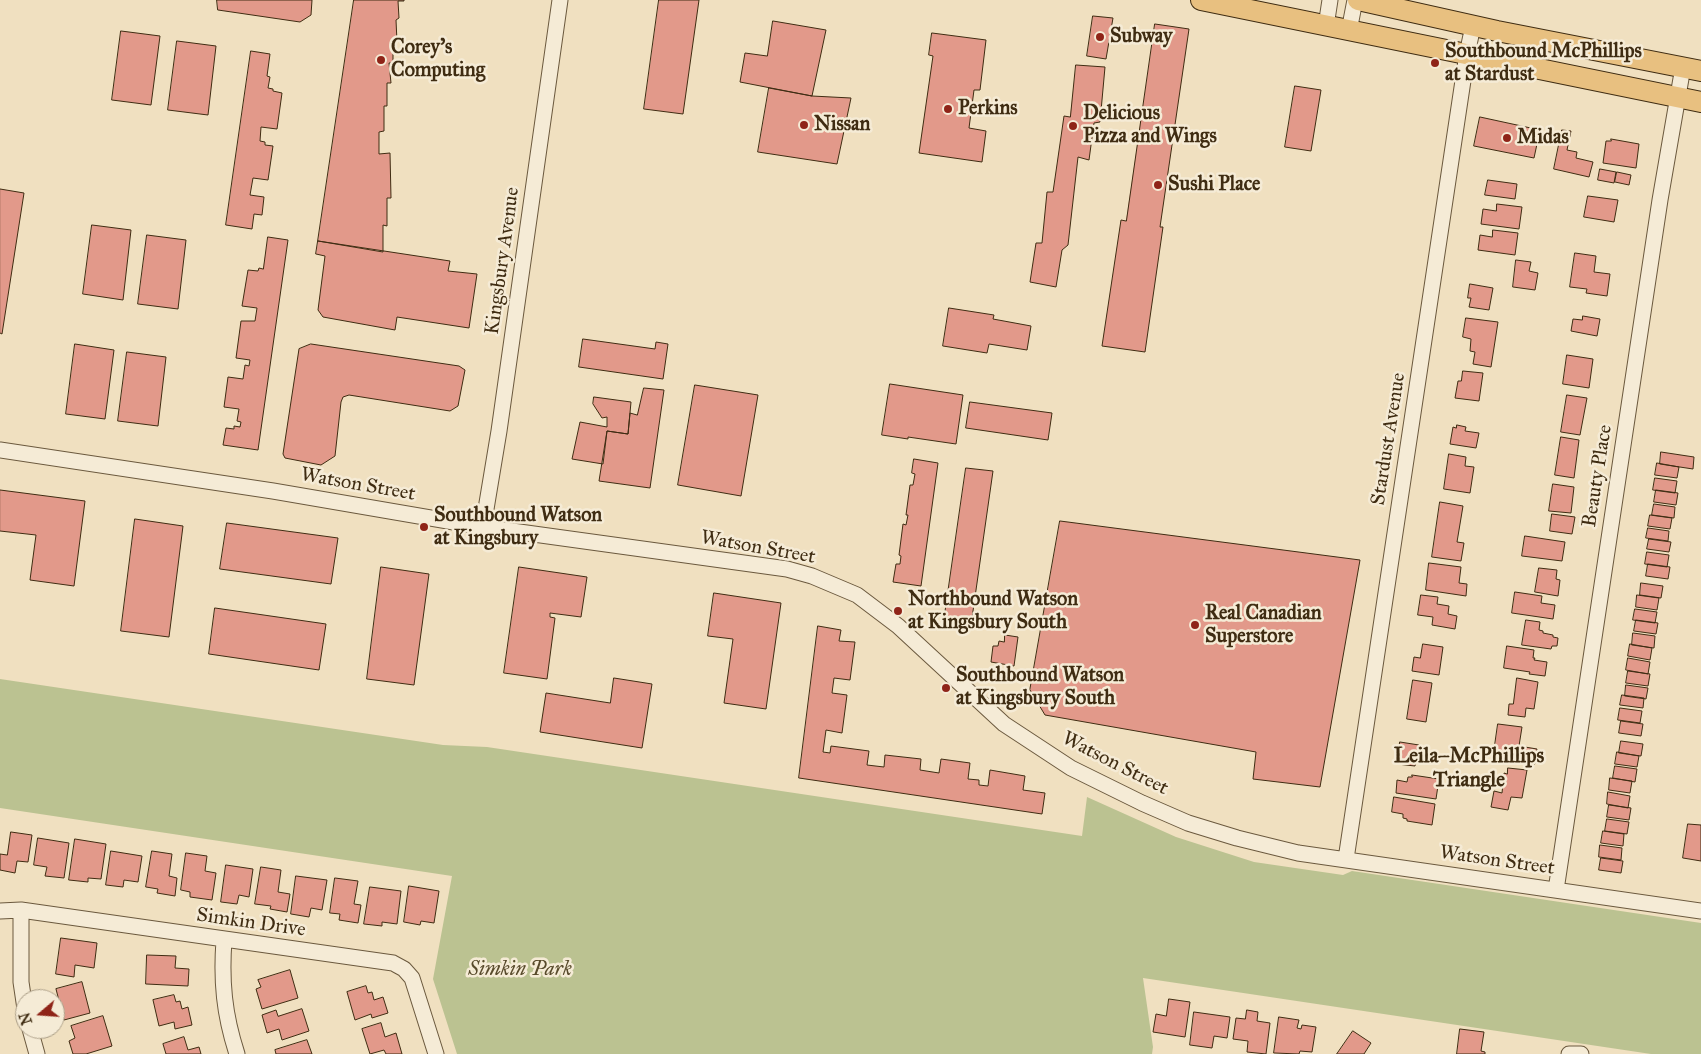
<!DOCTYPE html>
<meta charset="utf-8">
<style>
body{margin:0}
#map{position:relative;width:1701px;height:1054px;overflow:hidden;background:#f0e0c0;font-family:"IM FELL Great Primer",serif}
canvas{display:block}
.north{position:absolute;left:15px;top:989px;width:50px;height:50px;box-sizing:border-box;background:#f5ebd6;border:1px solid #ac9f88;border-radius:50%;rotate:252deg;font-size:14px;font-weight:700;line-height:20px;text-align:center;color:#3f2c12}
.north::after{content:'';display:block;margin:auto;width:18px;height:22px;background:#8f2418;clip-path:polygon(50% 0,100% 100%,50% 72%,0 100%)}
</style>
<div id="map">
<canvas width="1701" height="1054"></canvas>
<div class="north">N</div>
</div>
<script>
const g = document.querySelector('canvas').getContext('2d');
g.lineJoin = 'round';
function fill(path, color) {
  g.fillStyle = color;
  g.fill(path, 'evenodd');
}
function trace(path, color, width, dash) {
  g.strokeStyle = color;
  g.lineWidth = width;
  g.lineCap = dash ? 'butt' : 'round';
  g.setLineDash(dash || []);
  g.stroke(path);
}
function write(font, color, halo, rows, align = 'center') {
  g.font = font + ' "IM FELL Great Primer",serif';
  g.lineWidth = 5;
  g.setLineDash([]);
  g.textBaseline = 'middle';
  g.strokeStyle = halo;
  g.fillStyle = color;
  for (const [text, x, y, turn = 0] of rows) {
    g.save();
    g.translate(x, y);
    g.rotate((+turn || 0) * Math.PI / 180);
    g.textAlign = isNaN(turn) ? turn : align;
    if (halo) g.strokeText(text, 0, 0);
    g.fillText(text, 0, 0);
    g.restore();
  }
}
fill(new Path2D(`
 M0,679l443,66 44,2 595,89 5,-39 89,40 78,25 89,13 9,-4 349,52v131h-50l-508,-76 10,69 -1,7h-695l-24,-75 19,-103 -452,-68z`), '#bbc291');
const building = new Path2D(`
 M217,0h95l-1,15 -11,7 -82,-12z
 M354,0h50v1h-6l1,17 -3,2 1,22h-4v21h-4l2,20h-4v23h-3v25l-5,1v22l11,-1 1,45h-4v28l-4,-1v27l-65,-11z
 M659,0h40l-16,114 -39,-5z
 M1093,16l20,2 -7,41 -19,-3z
 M773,21l53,9 -14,66 -72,-14 5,-29 22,3z
 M1155,24l34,5 -29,198h3l-18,125 -43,-6 19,-126 5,1z
 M121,31l39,5 -9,69 -39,-5z
 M932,33l54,7 -6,50h-6l-5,38 17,3 -4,31 -63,-9 14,-97 -4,-1z
 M177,41l39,5 -8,69 -40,-5z
 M251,51l19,3 -3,22 3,1 -2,11 5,1v2l9,2 -5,36 -16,-2 -1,14 5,1v3l8,1 -5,34 -15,-2 -3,17 14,2 -2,18 -8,-1 -2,15 -26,-4z
 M1076,65l29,2 -5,55 -6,1 -5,37 -11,-3 -10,88 -6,5 -6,37 -26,-5 6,-39h6l5,-51h6l11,-76 6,1z
 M1295,86l26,4 -10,61 -26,-4z
 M769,88l43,8 39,2 -14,66 -79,-12z
 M1480,117l60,13 -6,28 -60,-12z
 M1562,130l9,1 -4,19 10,2 -1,6 17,4 -4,15 -35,-8z
 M1611,139l28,5 -3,24 -33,-5 3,-22h5z
 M1600,169l16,3 -2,11 -16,-3z
 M1617,172l14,3 -2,10 -14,-3z
 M1488,180l29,4 -2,15 -30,-4z
 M0,189l24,4 -22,141 -2,-1z
 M1588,196l30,4 -4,22 -30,-5z
 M1497,204l25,3 -3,22 -38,-5 2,-15 13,2z
 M92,225l39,5 -8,70 -40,-6z
 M1493,230l25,3 -3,22 -37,-5 2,-15 12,2z
 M147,235l39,5 -8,69 -40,-5z
 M268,237l20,3 -30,210 -35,-5 3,-17 8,1v-3l6,1 1,-5 -4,-1 2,-12 -15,-2 4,-30 15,2 2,-14 4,1 1,-6 -14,-2 5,-37h14l2,-13 -15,-2 6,-36 10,1 1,-3 4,1z
 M318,241l132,20 -2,10 29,3 -8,54 -72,-11 -2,13 -72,-13 -5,-7 7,-54 -9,-2z
 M1575,253l21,3 -2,16 16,2 -3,22 -21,-3 1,-4 -17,-2z
 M1516,260l15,2 -2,9 9,2 -3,17 -22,-3z
 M1470,284l23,4 -4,22 -20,-3 2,-9h-3z
 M949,308l45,7 -1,4 38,7 -4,24 -38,-6 -2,9 -44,-7z
 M1583,316l17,3 -3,17 -26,-5 2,-12 9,1z
 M1466,318l32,4 -7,45 -18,-3 2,-12 -5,-1 1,-12 -8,-2z
 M583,339l72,10 1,-7 12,2 -5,35 -84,-12z
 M75,344l39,6 -9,69 -39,-5z
 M311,344l148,22 6,4 -7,36 -8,5 -101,-16 -6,2 -2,5 -6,54 -14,9 -36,-7 -2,-4 16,-105z
 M127,352l39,5 -8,69 -40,-5z
 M1567,355l26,4 -4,29 -26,-4z
 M1463,371l20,2 -4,28 -24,-3 3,-17h3z
 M890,384l73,11 -7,49 -48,-7v2l-26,-4z
 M695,385l63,10 -17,101 -63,-11z
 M644,388l20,2 -14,98 -51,-7 8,-50 21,3 2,-21 7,2z
 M1567,395l20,3 -7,37 -19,-3z
 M594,397l37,5 -3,32 -21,-3 -4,33 -31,-5 8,-37 27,5v-10l-5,1 -9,-14z
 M970,402l82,11 -4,27 -82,-12z
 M1457,425l9,2 -1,4 14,2 -3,15 -26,-4 3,-17 3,1z
 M1561,437l18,3 -5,38 -19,-3z
 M1661,452l33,5 -1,12 -33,-5z
 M1449,454l17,3 -1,9 9,1 -4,26 -26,-4z
 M914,459l24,4 -17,123 -28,-4 3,-18h4l1,-8 -2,-1 4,-31 3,1 2,-10h-2l4,-30h3l2,-11 -3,-1z
 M1657,463l22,4 -2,11 -22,-3z
 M966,468l27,3 -22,154 -27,-4z
 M1655,478l22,3 -2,12 -22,-3z
 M1553,484l21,3 -3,26 -22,-2z
 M0,490l85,11 -11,85 -44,-6 6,-45 -36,-4z
 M1656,490l22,3 -2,12 -22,-3z
 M1440,502l23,4 -6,36 7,1 -3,18 -29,-4z
 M1654,504l21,3 -1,11 -22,-3z
 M1552,514l23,3 -3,17 -22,-3z
 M1650,515l22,3 -2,11 -22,-3z
 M135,519l48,7 -14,111 -48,-6z
 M1060,521l300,39 -40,227 -67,-8 3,-27 -211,-37 -15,-25z
 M227,523l111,15 -7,46 -111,-15z
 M1648,528l21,3 -1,10 -22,-3z
 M1525,536l40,6 -3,19 -40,-5z
 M1649,539l22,3 -2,10 -22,-3z
 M1647,552l22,3 -2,12 -22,-3z
 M1429,563l32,4 -2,16 8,1 -1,12 -40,-6z
 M1648,564l22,3 -2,12 -22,-3z
 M381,567l48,7 -15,111 -47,-6z
 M519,567l68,10 -6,40 -31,-4v4l5,1 -8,61 -43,-6z
 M1539,568l18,2 -1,9 4,1 -2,16 -23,-4z
 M1641,583l22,3 -2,12 -21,-3z
 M1515,592l27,4 -1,7 14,2 -2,14 -41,-6z
 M714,593l67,10 -15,106 -42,-6 9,-64 -25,-3z
 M1421,595l17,2 -1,7 12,2 -1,8 9,2 -2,13 -23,-4 1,-8 -15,-2z
 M1637,595l22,3 -2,12 -21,-3z
 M215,608l111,16 -7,46 -110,-16z
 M1635,609l22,3 -2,11 -22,-3z
 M1526,620l14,2 -1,8 4,1v2l10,2v2l5,1 -1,8h-5l-1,3 -29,-4z
 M1636,620l22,3 -2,11 -22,-3z
 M818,626l23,4 -2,11 16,1 -5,38 -16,-2 -2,15 15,2 -5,38 -16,-3 -3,22 7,1 1,-7 38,5 -2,14 17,2 1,-12 36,4 -1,11 19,3 2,-14 29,4 -2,16 11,1v5l9,1 2,-16 35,6 -2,14 22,3 -3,21 -243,-36z
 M1633,633l22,3 -1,12 -22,-3z
 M1005,635l13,2 -4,29 -23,-4 2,-16h5l1,-5 5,1z
 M1423,644l20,3 -4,28 -27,-4 2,-14 6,1z
 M1630,644l22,4 -2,12 -22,-4z
 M1507,646l27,4 -1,8h2l-1,2 13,2 -2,14 -16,-2 1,-2 -26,-4z
 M1628,658l22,4 -2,12 -22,-4z
 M1628,671l22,3 -2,12 -22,-3z
 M614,678l38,6 -10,64 -102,-16 6,-39 64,10z
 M1517,678l21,4 -4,27 -8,-1 -1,9 -17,-2 1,-11h4z
 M1413,680l19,3 -6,39 -19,-3z
 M1626,685l22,3 -2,11 -21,-3z
 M1622,695l22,3 -1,10 -23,-3z
 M1620,708l22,3 -2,12 -22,-3z
 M1621,721l22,3 -2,12 -22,-3z
 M1498,724l24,3 -3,19 18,3 -2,15 -42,-5z
 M1621,741l22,3 -2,12 -22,-3z
 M1400,742l19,3 -4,21 -18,-2z
 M1617,752l22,4 -2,11 -22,-3z
 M1615,766l22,3 -2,13 -22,-4z
 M1508,768l19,2 -5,28 -11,-1 -3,13 -17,-3 3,-16 8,2 2,-20 3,1z
 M1412,775l27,4 -3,20 -40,-6 1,-13 10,2 1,-5h4z
 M1610,778l22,3 -2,12 -21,-3z
 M1608,792l22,4 -2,12 -21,-4z
 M1394,797l41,7 -3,21 -25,-4v-2l-4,-1v-4l-11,-2z
 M1609,805l22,3 -2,12 -22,-3z
 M1607,819l22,3 -2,12 -22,-3z
 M1688,824l13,1v36l-18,-3z
 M1603,831l21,3 -1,12 -22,-3z
 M11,832l21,3 -4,27 -11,-1 -2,12 -15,-3v-16l7,1z
 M38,838l31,5 -5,35 -19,-2 2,-9 -13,-2z
 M75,839l31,5 -5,35 -13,-1v4l-19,-2z
 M1600,845l22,3 -1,12 -22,-3z
 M111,851l31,5 -4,26 -14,-2 -1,7 -17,-2z
 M152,851l20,3 -3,22 8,2 -2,18 -18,-3 1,-4 -12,-2z
 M186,853l21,3 -2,15 11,2 -4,27 -22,-3v-5l-9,-2z
 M1601,858l22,3 -2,12 -22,-3z
 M226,865l27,4 -4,28 -10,-2 -2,9 -16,-2z
 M261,867l20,3 -3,22 12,2 -3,18 -17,-3 1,-3 -16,-2z
 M296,876l31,4 -5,30 -11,-2 -2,9 -18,-3z
 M335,878l23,3 -4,23 7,1 -3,18 -19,-3 1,-6 -10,-1z
 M409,886l30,5 -5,32 -13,-2 -1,4 -16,-3z
 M370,887l31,4 -4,33 -15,-2v4l-18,-2z
 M61,938l36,5 -3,25 -19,-3 -1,12 -18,-3z
 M147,955l29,1 -1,12 14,1 -1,17 -42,-2z
 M290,970l8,28 -36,11 -6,-20 5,-2 -3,-7z
 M82,982l8,31 -26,7 -8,-31z
 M366,986l2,7 4,-1 2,8 9,-3 5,16 -16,5 -1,-4 -16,6 -8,-28z
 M174,995l2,7 4,-1 2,8 6,-2 4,18 -17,4 -1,-7 -15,4 -6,-26z
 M1169,999l21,3 -5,35 -32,-5 3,-18 10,2z
 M302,1009l7,22 -27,9 -3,-11 -12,4 -5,-18 14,-5 2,6z
 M1247,1010l11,2 -1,9 13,2 -4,31 -19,-2 1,-11 -15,-2 3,-21 9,1z
 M1194,1012l36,5 -3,21 -13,-2 -2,12 -22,-3z
 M103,1016l9,30 -26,8h-13l-4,-13 6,-3 -4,-12z
 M1279,1017l20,3 -2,8 4,1 1,-4 14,2 -4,25 -12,-1 -1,3 -25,-1z
 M381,1023l4,14 11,-4 6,21h-16l-2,-4 -14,4 -8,-25z
 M1460,1029l24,3 -3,19 4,1v2h-28z
 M1353,1031l18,12 -7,11h-27z
 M184,1037l4,13 11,-3 2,7h-35l-3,-10z
 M307,1040l5,14h-36l-1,-4z`);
fill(building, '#e2998a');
trace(building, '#3f2c12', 1);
const minor = new Path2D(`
 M1326,26l4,-26
 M1349,31l6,-31
 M0,450l273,41 210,36 304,42 25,7 45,19 41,31 106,98 67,44 71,35 46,20 49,15 61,15 403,58
 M483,527l16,-96 61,-431
 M1346,859l121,-805 6,-28
 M1556,890l104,-690 23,-133
 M21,910v72l4,27
 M0,911l21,-1 372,53 11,6 8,9 24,76
 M224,940c-3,41 0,74 13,114
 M30,1029l7,25
 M1569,1054h12`);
const major = new Path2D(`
 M1201,0l500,102
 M1358,0l139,31 204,40`);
trace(minor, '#6b593e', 17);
trace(major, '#3f2c12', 22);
trace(minor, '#f5ebd6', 15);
trace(major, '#e8c080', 20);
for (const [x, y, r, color] of [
 [1100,37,5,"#8f2418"],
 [381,60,5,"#8f2418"],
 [1435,63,5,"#8f2418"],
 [948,109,5,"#8f2418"],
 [804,125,5,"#8f2418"],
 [1073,126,5,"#8f2418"],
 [1507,138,5,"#8f2418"],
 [1158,185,5,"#8f2418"],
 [424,527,5,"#8f2418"],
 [898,611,5,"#8f2418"],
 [1195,625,5,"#8f2418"],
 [946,688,5,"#8f2418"]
]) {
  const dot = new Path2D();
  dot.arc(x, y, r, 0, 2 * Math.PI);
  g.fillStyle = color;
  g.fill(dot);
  trace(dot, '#f5ebd6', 2);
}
write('bold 20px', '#3f2c12', '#f5ebd6', [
 ["Subway",1110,37],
 ["Corey's",391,48],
 ["Computing",391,71],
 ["Southbound McPhillips",1445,52],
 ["at Stardust",1445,75],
 ["Perkins",958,109],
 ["Delicious",1083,114],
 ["Pizza and Wings",1083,137],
 ["Nissan",814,125],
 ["Midas",1517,138],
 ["Sushi Place",1168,185],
 ["Southbound Watson",434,516],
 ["at Kingsbury",434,539],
 ["Northbound Watson",908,600],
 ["at Kingsbury South",908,623],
 ["Real Canadian",1205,614],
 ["Superstore",1205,637],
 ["Southbound Watson",956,676],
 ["at Kingsbury South",956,699]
], 'left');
write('20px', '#3f2c12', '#f5ebd6', [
 ["Kingsbury Avenue",503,261,-82],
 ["Stardust Avenue",1389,439,-81],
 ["Beauty Place",1598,476,-81],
 ["Watson Street",358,485,10],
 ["Watson Street",758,548,10],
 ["Watson Street",1115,764,27],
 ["Watson Street",1497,861,8],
 ["Simkin Drive",251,923,8]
]);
write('italic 20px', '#584a2b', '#f5ebd6', [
 ["Simkin Park",520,970]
]);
write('bold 21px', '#3f2c12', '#f5ebd6', [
 ["Leila–McPhillips",1469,757],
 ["Triangle",1469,781]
]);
</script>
